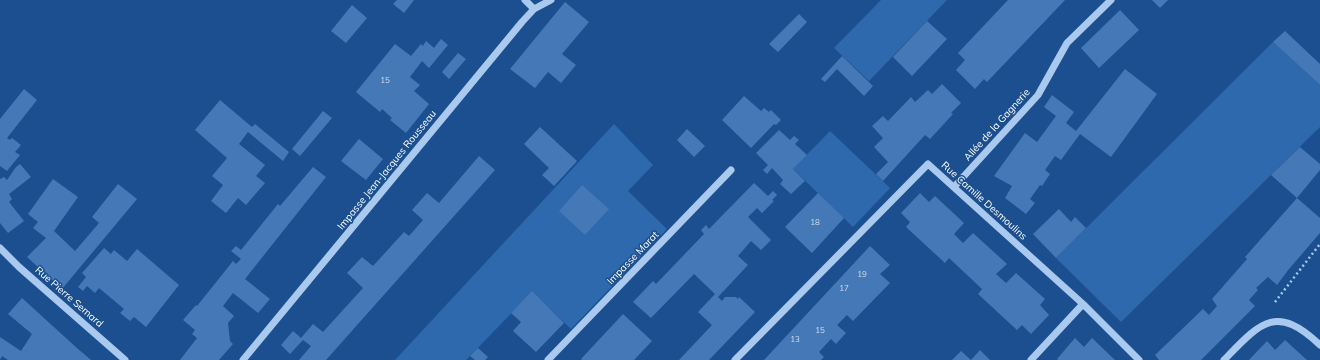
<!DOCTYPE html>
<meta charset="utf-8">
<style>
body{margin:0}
canvas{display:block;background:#1b4f8f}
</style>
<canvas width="1320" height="360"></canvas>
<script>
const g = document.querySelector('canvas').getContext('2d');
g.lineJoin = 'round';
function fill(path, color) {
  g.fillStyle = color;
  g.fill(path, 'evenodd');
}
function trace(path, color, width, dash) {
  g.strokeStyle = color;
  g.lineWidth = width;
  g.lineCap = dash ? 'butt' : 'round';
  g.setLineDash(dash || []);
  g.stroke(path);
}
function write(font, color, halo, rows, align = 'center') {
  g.font = font + ' Mulish,sans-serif';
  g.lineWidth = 3;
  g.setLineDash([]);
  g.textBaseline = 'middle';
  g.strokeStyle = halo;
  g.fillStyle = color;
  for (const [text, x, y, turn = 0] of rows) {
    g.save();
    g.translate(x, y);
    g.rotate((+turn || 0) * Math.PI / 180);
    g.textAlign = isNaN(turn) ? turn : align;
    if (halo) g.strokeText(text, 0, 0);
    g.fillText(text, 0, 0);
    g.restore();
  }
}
fill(new Path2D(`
 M881,0h66l-78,81 -35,-33z
 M1273,42l47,43v42l-199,195 -65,-64z
 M614,124l39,41 -25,26 39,38 -96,100 -39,-37 -66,68h-71z
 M830,131l60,57 -37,39 -60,-58z`), '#2e69ad');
fill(new Path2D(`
 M397,0h17l-10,13 -11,-9z
 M1008,0h57l-78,82 -3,-3 -9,10 -19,-19 9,-10 -7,-7z
 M1152,0h16l-8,8z
 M565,2l24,20 -27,32 14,11 -15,18 -13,-11 -13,16 -25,-19z
 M352,5l15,13 -21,25 -15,-12z
 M1120,10l19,20 -40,38 -18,-20z
 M799,14l8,8 -29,30 -9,-8z
 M927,21l20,18 -35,37 -19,-19z
 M1285,31l35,33v21l-47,-43z
 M441,39l7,6 -19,23 -7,-7 -12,16 10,8 -6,6 15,13 -23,29 -16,-13 2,-2 -10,-9 -2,3 -24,-20 39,-48 16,12 10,-12 2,2 3,-5 8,7z
 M458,53l8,6 -17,20 -7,-7z
 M842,56l31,30 -9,10 -27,-27 -12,13 -4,-3z
 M1125,69l32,25 -46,63 -31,-23 -19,26 -6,-4 -10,14 5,4 -8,12 -2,-1 -10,14 5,4 -9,11 -21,-16 7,-12 -18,-10 31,-43 12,9 19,-26 -12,-9 8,-12 22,17 -8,11 10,8z
 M942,84l19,19 -10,10 2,1 -23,25 -5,-4 -42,46 -7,-7 12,-12 -14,-15 9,-9 -11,-12 11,-10 5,5 23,-24 4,5 13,-12 4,4z
 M24,89l13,11 -30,38 3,2 2,-2 9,7 -6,7 5,3 -13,16 -7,-5v-47z
 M744,96l17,15 3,-3 5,4 2,-2 10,10 -5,5 -2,-1 -23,24 -29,-28z
 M220,100l32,27 3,-3 34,28 -6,9 -35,-29 -9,12 26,21 -9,11 9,7 -19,22 -8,-7 -12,15 -15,-12 12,-16 -11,-9 15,-18 -32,-28z
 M323,111l9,7 -32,38 -8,-7z
 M540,127l37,34 -23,25 -12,-11 7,-7 -25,-24z
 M687,129l18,17 -11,11 -17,-17z
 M779,130l11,10 4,-4 5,4 -4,4 12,11 -14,14 12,12 -14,13 -11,-10 3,-4 -11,-12 -5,6 -4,-4 5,-5 -12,-12z
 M359,139l24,20 -17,21 -25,-19z
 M1300,147l20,17v6l-23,28 -26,-23z
 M479,156l16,14 -169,190h-27l12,-14 -8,-6 -13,14 -9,-9 12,-14 8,7 12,-14 10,8 40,-44 -16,-15 15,-16 11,9 31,-34 5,4 14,-16 -11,-10 15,-17 12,10z
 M20,164l11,13 -22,17 3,5 -3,3 15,19 -16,12 -8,-10v-44l4,-2 3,3 9,-13z
 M313,167l13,10 -81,102 25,20 -12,14 -25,-20 -10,13 11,10 -6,7 2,18 3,3 -14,16h-39l17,-22 -5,-4 3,-4 -12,-10 13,-15 1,1 36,-45 3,3 5,-5 -10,-8 5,-5 5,4 37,-46 2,2z
 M53,179l25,18 -24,34 21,20 24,-28 -7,-6 26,-33 19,15 -75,90 -35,-32 19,-19 -13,-10 5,-6 -10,-8z
 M754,183l14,13 5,-5 4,4 -5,5 2,1 -12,12 -5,-5 -9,9 23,23 -10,10 -10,-9 -13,15 10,9 -30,32 4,4 3,-4h11l2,2 1,-2 16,15 -46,48h-30l33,-35 -14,-13 17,-18 -21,-20 -43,44 -18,-16 20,-21 3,3 48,-50 -3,-4 5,-5 3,4z
 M582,185l27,24 -24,26 -26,-24z
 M818,193l26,25 -32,35 -27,-26z
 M920,193l9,9 6,-6 29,27 -10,11 9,9 10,-10 34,31 -11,10 10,9 10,-10 29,26 -5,6 9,10 -18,19 -9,-9 -5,5 -39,-36 4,-5 -33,-31 -4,5 -39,-36 4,-5 -9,-9z
 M1297,198l23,20v15l-31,36 -12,16 -9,-8 -12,11 2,2 -9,10 6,6 -54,54h-42l-4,-5 48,-46 6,6 8,-9 -5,-7 35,-40 -2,-2z
 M1059,209l12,13 4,-5 11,11 -30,30 -23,-24z
 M870,246l20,19 -10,9 10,9 -37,38 -6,-6 -10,10 9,8 -10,11 -5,-5 -12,13 5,5 -3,3h-57z
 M104,248l7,6 3,-4 13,11 10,-12 42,36 -33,42 -12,-10 -4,4 -10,-8 4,-4 -25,-21 -4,5 -8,-7 -4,5 -5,-4 8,-10 -4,-4z
 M532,291l32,32 -28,29 -23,-21 8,-9 -10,-9z
 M22,298l56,51 13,11h-83l-6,-4 -2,4v-23l21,14 11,-17 -24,-20z
 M623,314l29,27 -18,19h-52l-1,-1z
 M1075,338l9,9 8,-9 23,22h-57l-1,-1z
 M1285,340l22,20h-58l18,-19 8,9z
 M478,348l10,9 -3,3h-10l-5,-4z
 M980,350l10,10h-38l9,-9 10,9z`), '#4478b7');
trace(new Path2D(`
 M1275,302l45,-58`), '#a9c9ee', 2.5, [2, 3]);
trace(new Path2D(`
 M525,0l9,9
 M954,187l84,-92 29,-52 44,-43
 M0,248l19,19 106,93
 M243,360l279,-338 12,-13 17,-9
 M548,360l183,-190
 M735,360l193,-196 155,140 56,56
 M1031,360l52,-56
 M1224,360c36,-37 52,-57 96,-15`), '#a9c9ee', 7);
write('8px', '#d0dded', null, [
 ["15",385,81],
 ["18",815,223],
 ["19",862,275],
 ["17",844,289],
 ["15",820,331],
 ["13",795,340]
]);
write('10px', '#fff', '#1b4f8f', [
 ["Allée de la Gagnerie",997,125,-48],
 ["Impasse Jean-Jacques Rousseau",387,170,-51],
 ["Rue Camille Desmoulins",984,201,42],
 ["Impasse Marat",633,258,-46],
 ["Rue Pierre Semard",69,297,41]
]);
</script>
